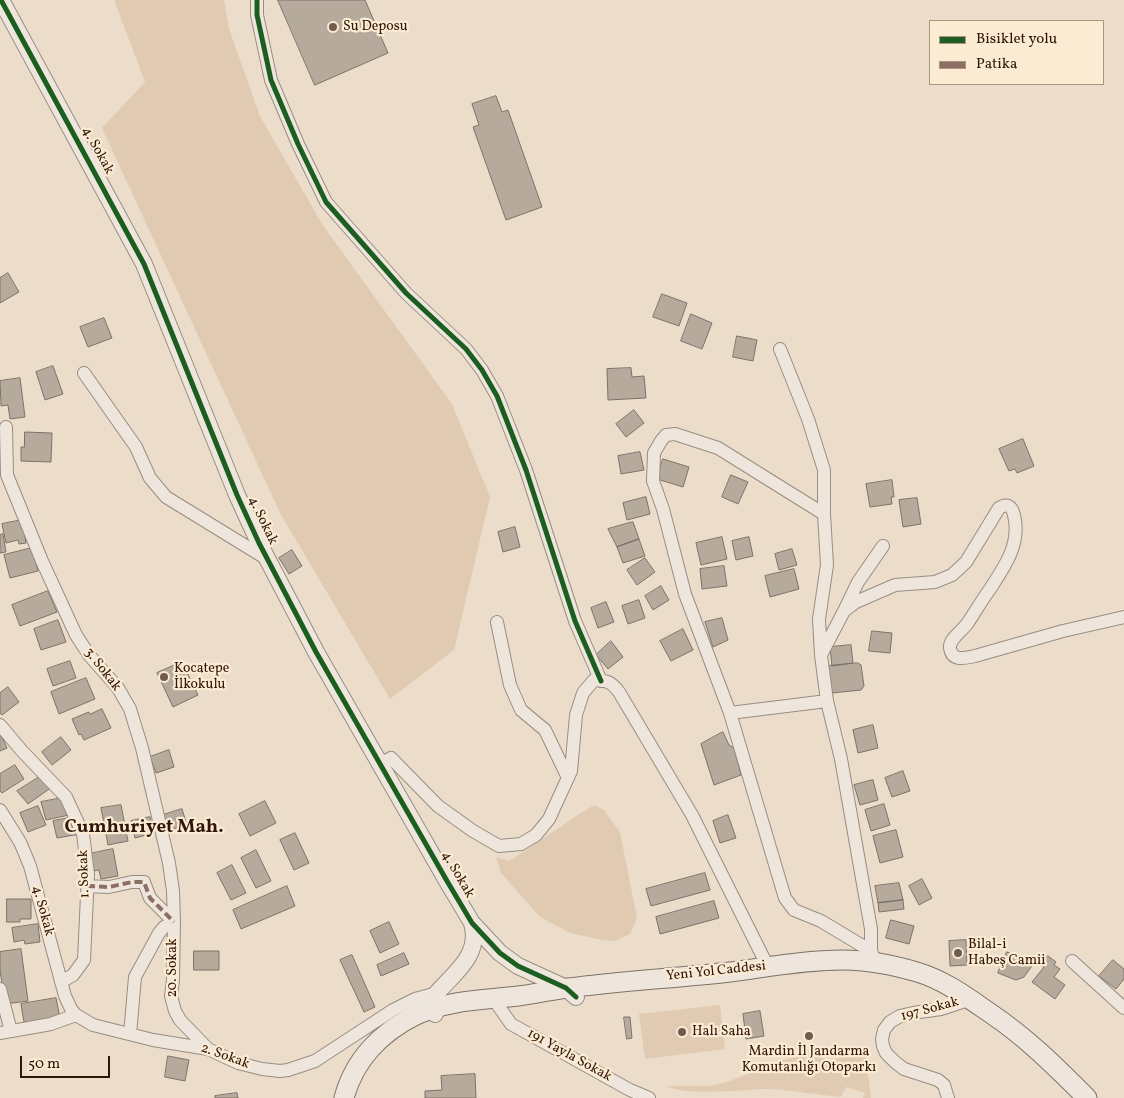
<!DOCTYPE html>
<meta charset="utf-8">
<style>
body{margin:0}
#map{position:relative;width:1124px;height:1098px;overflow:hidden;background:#ebddca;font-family:Vollkorn,serif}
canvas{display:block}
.legend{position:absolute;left:929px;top:20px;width:175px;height:65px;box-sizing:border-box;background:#fbebd3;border:1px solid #aa9583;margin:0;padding:6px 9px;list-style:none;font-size:15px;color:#30150a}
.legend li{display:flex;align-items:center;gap:10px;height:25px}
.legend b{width:25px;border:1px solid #aa9583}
.scale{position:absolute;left:20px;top:1056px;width:90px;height:22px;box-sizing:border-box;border:2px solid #30150a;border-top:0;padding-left:6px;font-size:15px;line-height:18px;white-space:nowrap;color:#30150a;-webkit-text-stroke:4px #fbebd3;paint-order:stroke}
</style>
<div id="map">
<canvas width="1124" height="1098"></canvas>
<ul class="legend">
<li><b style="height:6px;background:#1b5e20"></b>Bisiklet yolu</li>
<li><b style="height:6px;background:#8d6e63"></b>Patika</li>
</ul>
<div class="scale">50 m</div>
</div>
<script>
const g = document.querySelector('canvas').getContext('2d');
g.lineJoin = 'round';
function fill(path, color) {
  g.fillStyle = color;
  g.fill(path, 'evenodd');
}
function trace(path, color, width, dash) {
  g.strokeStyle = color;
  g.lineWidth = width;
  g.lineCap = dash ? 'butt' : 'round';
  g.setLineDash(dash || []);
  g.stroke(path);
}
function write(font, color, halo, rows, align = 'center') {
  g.font = font + ' Vollkorn,serif';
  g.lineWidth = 4.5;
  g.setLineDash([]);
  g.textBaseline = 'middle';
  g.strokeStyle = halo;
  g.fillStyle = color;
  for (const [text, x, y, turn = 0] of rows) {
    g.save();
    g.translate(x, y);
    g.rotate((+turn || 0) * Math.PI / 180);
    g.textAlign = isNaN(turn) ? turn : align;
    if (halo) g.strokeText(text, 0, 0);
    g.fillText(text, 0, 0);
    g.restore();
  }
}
fill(new Path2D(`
 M114,0h110l5,29 31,87 62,108 130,180 38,93 -36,153 -64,49 -110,-186 -178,-385 43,-46z
 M594,805l10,5 16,22 17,86 -7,16 -15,7 -18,-2 -27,-6 -30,-16 -39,-44 -5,-16 13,4c29,-18 55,-38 85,-56z
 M720,1005l5,44 -80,10 -6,-45z
 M818,1051l3,7 9,2 35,-8 6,46h-8l2,-5 -19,-6 -5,10c-24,-2 -48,-7 -72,-8 -28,0 -78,8 -103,-3h43l18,-4 56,-22z`), '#e0cbb2');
const building = new Path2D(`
 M278,0h87l23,53 -73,32z
 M496,96l6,16 6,-2 34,97 -36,13 -33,-93 6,-2 -7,-21z
 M8,273l11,19 -19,11v-25z
 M662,294l25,9 -8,23 -26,-9z
 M691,314l21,9 -10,26 -21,-8z
 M104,318l8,20 -24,9 -8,-20z
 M737,336l20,4 -4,21 -20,-4z
 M53,366l10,28 -18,6 -9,-28z
 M631,368l1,9 12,-1 2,22 -38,2 -1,-31z
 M20,378l5,39 -15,2 -2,-14 -7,1 -1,-25z
 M634,410l10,13 -18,14 -10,-13z
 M25,432l27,1 -1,29 -30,-1v-14h3z
 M1023,439l11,27 -17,7 -2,-4 -6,2 -10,-22z
 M640,452l4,18 -23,4 -3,-18z
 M663,459l26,8 -6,20 -26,-8z
 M731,475l17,7 -10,22 -16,-7z
 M892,480l2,17h-3l1,7 -22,3 -4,-23z
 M646,497l4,17 -23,6 -4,-17z
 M917,498l4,26 -18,3 -4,-27z
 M22,520l4,23 -7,1 -1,-4 -12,3 -4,-19z
 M633,522l6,17 -22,8 -9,-18z
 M515,527l5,20 -17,5 -5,-20z
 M3,534l3,18 -6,1v-18z
 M722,537l5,22 -26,6 -5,-22z
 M749,537l4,19 -17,4 -4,-19z
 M639,539l6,17 -22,7 -6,-16z
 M32,548l6,23 -28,7 -6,-23z
 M792,549l5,16 -18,5 -4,-16z
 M292,550l10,16 -13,8 -10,-16z
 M645,558l10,14 -18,13 -10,-15z
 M724,566l3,20 -25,3 -2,-20z
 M794,569l5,20 -29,8 -5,-21z
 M661,586l8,14 -16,10 -8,-14z
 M48,591l9,21 -37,14 -8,-21z
 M639,600l6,18 -17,6 -6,-18z
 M606,602l8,20 -16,6 -7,-20z
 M722,618l6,22 -15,7 -8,-25z
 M58,620l8,22 -25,8 -7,-21z
 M683,629l10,21 -22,11 -11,-20z
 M872,631l20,2 -2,20 -21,-2z
 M611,641l12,16 -15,12 -12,-14z
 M851,645l2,18 -21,3 -2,-19z
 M70,661l6,17 -23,8 -6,-17z
 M182,662l16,33 -25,12 -16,-34z
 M858,663l3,2 3,21 -3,4 -29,3 -4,-27z
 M86,678l9,21 -36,15 -8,-22z
 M8,687l11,15 -17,13 -2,-2v-20z
 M102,709l9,19 -27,12 -3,-6 -2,1 -7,-16 17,-7 1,2z
 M873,725l5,23 -20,5 -5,-23z
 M723,732l6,13 5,3 7,27 -27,10 -13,-41z
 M0,733l7,15 -7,3z
 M61,737l10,13 -19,15 -10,-13z
 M169,750l5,17 -18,6 -6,-16z
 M15,765l9,14 -22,14 -2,-2v-17z
 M903,771l7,20 -18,6 -7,-19z
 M41,776l11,11 -24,17 -11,-13z
 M873,780l5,20 -18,5 -6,-20z
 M62,798l7,17 -23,5 -5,-18z
 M265,801l11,22 -26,13 -11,-22z
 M884,804l6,21 -19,6 -6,-21z
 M121,805l7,36 -20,4 -7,-37z
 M38,806l8,19 -18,7 -8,-19z
 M182,809l5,16 -19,6 -5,-16z
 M728,815l8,23 -16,5 -7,-22z
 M74,817l6,17 -23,4 -4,-17z
 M150,817l4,16 -19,5 -4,-17z
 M896,830l7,27 -23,6 -7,-27z
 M295,833l14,30 -15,7 -14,-30z
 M113,849l5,27 -17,3 -2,-9 -6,1 -4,-17z
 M256,850l15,31 -15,7 -15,-30z
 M232,865l14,28 -15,7 -14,-27z
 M705,873l5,17 -59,16 -5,-17z
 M922,879l10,19 -13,7 -10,-19z
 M899,883l4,17 -25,3 -3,-17z
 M287,886l8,20 -54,23 -8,-19z
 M7,899h24v20h-11v3h-13z
 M903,900l1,9 -25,3 -1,-9z
 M714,901l5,17 -59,16 -4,-17z
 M891,920l23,6 -5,18 -23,-6z
 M389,922l10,22 -19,9 -10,-22z
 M38,924l2,18 -15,2 -1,-4 -10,2 -2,-14z
 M966,940l1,25 -17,1 -1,-25z
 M21,949l7,52 -23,3 -5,-34v-18z
 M194,951h25v19h-25z
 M1007,952l27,11 -10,14 -8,3 -18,-7z
 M404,953l5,11 -28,12 -4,-11z
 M352,955l23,52 -11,5 -24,-52z
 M1048,956l8,6 -2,3 6,4 -6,8 11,8 -10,14 -23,-17 12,-15 -3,-2z
 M1113,960l11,9v10l-8,10 -17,-13z
 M56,998l4,20 -36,4 -3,-18z
 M760,1011l4,25 -18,3 -3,-25z
 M624,1017h6l2,21 -5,1z
 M168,1056l21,4 -4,21 -20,-4z
 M475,1074l1,24h-51v-7l17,-1 -1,-14z
 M237,1093l1,5h-23v-2z`);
fill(building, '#b5aa9c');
trace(building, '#7e7267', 1);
const minor = new Path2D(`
 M257,0v15l14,65 27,64 28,58 80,91 60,56 16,21 15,26 29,74 49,151 26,60
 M780,349l28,70 16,51v44l3,51 -8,54 2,36 6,46 14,58 22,125 8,45v22l2,5
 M84,373l52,74 14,31 16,19 101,62
 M6,427l1,48 35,86 34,74 13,20 29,33 12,21 12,39 27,115 4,28 1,31 -1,58 -2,16 4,15 5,9 28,29
 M824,514l-106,-66 -43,-14 -9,1 -5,6 -7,12 -1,28 10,28 22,85 45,119 55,185 9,12 27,11 50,30
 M845,609l13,-27 25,-36
 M497,622l13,63 11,25 24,20 23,48
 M821,655l23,-44 12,-9 39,-17 40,-3 17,-7 14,-13 33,-54c8,-5 13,-2 15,7 7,29 -9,51 -24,74 -8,11 -15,23 -23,35 -5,7 -18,15 -17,24 2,14 15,10 25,8l88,-25 61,-14
 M730,713l97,-12
 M0,725l22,26 44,46 17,37 5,40 -4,86 -11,15 -12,7
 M380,764l11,-6 47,48 35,25 26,15 22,-2 15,-9 13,-16 22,-48 5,-56 7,-22 11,-13c13,1 17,1 25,12l73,123 76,152
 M0,810l20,32 10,24 35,130 6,13 5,6 17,10 60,15 55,9 30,14 24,6 18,2 8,-1 27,-9 78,-51 22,-11 22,-6
 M87,886l22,1 23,-5h12l6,16 24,24
 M1072,961l52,47
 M0,989l11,42
 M497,1004l14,20 119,66 19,8
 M0,1033l51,-9 25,-9
 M130,1034l5,-57 24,-44 5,-6 10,-5
 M948,1098l-4,-13 -6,-5 -34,-11 -9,-7 -9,-9 -3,-7 -1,-7 2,-9 6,-8 10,-6 13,-3 28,-4 24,-8`);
const tertiary = new Path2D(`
 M1,0l143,264 93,231 22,48 57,109 131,229 25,42 28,30 18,13 48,22 10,9
 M435,1014l-3,-6v-9c18,-24 50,-41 40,-76`);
const secondary = new Path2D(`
 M344,1098c10,-38 37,-66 72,-83 32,-15 67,-15 102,-19 17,-2 33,-6 50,-8 54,-7 108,-10 162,-16 38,-5 75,-12 113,-12 25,0 50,5 74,12 27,8 50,25 73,41 36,24 66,54 97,85`);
trace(minor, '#988d80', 14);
trace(tertiary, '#988d80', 18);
trace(secondary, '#7e7267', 21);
trace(minor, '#eee6dd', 12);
trace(tertiary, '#eee6dd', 16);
trace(secondary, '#eee6dd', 19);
trace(new Path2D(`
 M87,886l22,1 23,-5h12l6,16 24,24`), '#8d6e63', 4, [8, 4]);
trace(new Path2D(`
 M1,0l143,264 93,231 22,48 57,109 131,229 25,42 28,30 18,13 48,22 10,9
 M257,0v15l14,65 27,64 28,58 80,91 60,56 16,21 15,26 29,74 49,151 26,60`), '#1b5e20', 5);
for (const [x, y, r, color] of [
 [333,27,5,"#715b4d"],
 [164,677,5,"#715b4d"],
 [958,953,5,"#715b4d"],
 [682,1032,5,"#715b4d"],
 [809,1036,5,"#715b4d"]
]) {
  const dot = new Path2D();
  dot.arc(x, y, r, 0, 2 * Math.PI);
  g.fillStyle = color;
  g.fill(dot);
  trace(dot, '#fbebd3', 2);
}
write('14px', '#30150a', '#fbebd3', [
 ["Su Deposu",343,27],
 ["Kocatepe",174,669],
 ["İlkokulu",174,685],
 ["Bilal-i",968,945],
 ["Habeş Camii",968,961],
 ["Halı Saha",692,1032],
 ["Mardin İl Jandarma",809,1052,"center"],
 ["Komutanlığı Otoparkı",809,1068,"center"]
], 'left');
write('14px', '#30150a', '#fbebd3', [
 ["4. Sokak",97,151,61],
 ["4. Sokak",262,521,65],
 ["3. Sokak",102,670,52],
 ["1. Sokak",85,874,-92],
 ["4. Sokak",457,875,60],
 ["4. Sokak",42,911,75],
 ["20. Sokak",173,968,-90],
 ["Yeni Yol Caddesi",716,972,-6],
 ["197 Sokak",930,1010,-15],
 ["191 Yayla Sokak",569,1056,29],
 ["2. Sokak",225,1057,20]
]);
write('bold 19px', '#30150a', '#fbebd3', [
 ["Cumhuriyet Mah.",144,829]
]);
</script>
